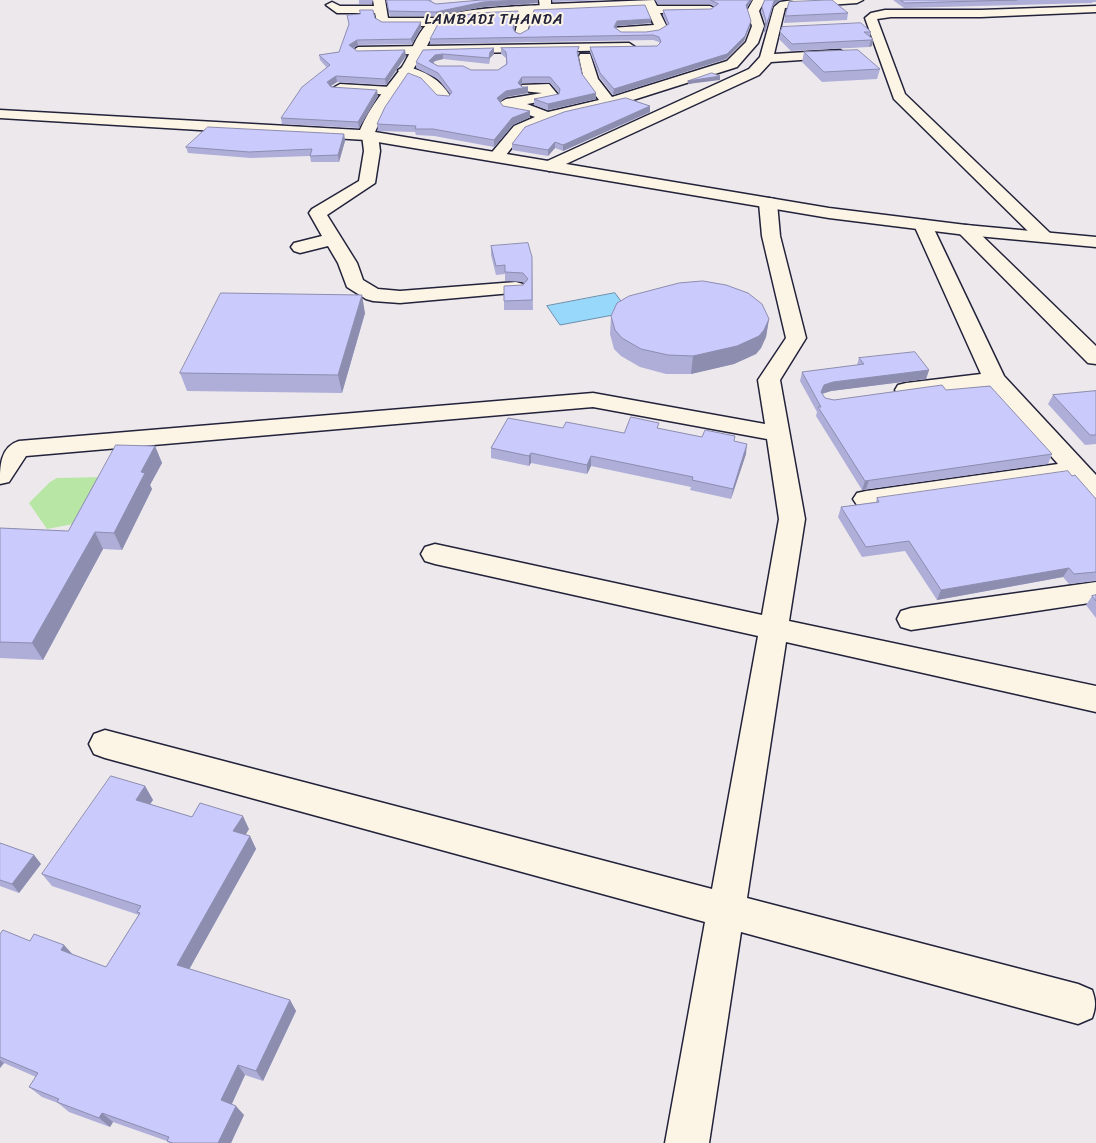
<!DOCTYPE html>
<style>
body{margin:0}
canvas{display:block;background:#ede8ec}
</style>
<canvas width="1096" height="1143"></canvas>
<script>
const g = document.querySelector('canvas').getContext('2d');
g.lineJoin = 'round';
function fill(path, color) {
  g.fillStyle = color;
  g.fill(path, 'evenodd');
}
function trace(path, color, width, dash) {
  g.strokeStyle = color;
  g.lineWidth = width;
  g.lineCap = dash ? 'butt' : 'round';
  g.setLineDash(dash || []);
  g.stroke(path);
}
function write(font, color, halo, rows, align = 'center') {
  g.font = font + ' Sriracha,sans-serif';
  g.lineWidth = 4;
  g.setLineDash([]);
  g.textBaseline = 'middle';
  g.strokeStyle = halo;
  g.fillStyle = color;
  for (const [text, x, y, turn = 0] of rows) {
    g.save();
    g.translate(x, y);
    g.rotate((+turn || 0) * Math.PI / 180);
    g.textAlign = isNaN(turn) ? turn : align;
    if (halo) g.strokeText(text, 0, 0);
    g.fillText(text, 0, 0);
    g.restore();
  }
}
fill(new Path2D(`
 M106,477l-22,45 -37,7 -18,-26 21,-21 7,-4z`), '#b8e6a4');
const water = new Path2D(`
 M615,293l14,19 -69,13 -13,-19z`);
fill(water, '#98d8fa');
trace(water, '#698fae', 1);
const street = new Path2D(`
 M373,0h12l3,18h47l6,4 -6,4h-52l-6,-4 -2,-9h-38l-11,-8 6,-3 8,4h34z
 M539,0h12v4l103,-4 3,6h53l6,3 -6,3 -50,1 7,14 -2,3 -17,4 -47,2 -6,-4 2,-3 57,-4 -8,-17 -100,3 -6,-3z
 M753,0h12l-6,11 5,15 -6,17 -21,24 -123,39 -51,10 -39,16 -22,28h-12l-2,-3 26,-31 21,-9 -18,-6 -14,-1 -4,-7 7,-4 36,-6 -20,-2 -2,-3 2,-3 27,-1 10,12 -2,3 -30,5 21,8 51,-12 -15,-20 -5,-23 1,-3h10l8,25 14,18 115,-36 19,-19 6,-16 -5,-15z
 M794,0h69l-6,3 -72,5 -11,46 66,-4 6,4 -1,3 -74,5 -12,13 -204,94 -6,2 -8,-5 2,-3 206,-94 11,-12 14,-50 6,-5z
 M1096,6v6l-115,5h-90l-14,2 28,75 145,139 3,4 -3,4h-12l-144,-142 -29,-81 6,-5 14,-3h96z
 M527,7l6,3 -6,23 -6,4 -4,-1 -2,-3 6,-23z
 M629,43l6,4 -2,3 -275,5 -6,-4 6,-4z
 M405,66c20,5 35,13 46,31l-2,3h-10l-16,-18 -23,-9 -2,-3z
 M340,84l51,3 7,4 -7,4 -56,-4 -2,-3z
 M370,130l8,5 2,16 -5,32 -48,32 30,48 6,17 15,9 22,2 116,-9 7,2 3,4 -3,4 -123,11 -27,-2 -7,-2 -19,-12 -9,-24 -10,-17 -28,7 -6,-2 -3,-4 3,-4 28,-7 -13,-23 3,-4 47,-28 5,-30 -2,-16z
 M768,198l6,1 3,4 3,33 26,102 -26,42 25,139 -16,102 307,65v26l-310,-70 -39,256 331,86 14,6c4,11 4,17 0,28l-14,6 -337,-92 -32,211h-44l40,-221 -600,-164 -11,-4 -5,-10 5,-10 11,-4 607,159 46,-253 -323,-72 -10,-3 -4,-7 4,-7 10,-3 327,71 17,-96 -12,-80 -174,-32 -567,49 -17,26 -9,2c0,-18 0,-37 19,-43l574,-48 172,31 -7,-44 28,-42 -24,-102 -3,-33 3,-4z
 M923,220l6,1 3,4 72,151 92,99v23l-9,-2 -16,-18 -205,29 -9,-2 -4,-6 4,-6 9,-2 192,-27 -69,-78 -83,11 -8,-2 -3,-5 3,-5 8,-2 75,-9 -67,-149 3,-4z
 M966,225l6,1 124,120v18l-8,-1 -128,-129 -3,-4 3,-4z
 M1096,582v20l-185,28 -10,-3 -4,-8 4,-8 10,-3z`);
const secondary = new Path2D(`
 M546,5l4,1v4c-31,8 -86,-1 -113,17l-17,32 -36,53 -9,20 454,76 137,17 130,12v10l-130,-12 -137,-17 -463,-78 -366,-22v-8l360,20c10,-24 27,-43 42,-63 9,-14 14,-32 25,-43 14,-16 96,-18 119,-19z`);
trace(street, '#22223b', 3);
trace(secondary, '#22223b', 3);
fill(street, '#fcf5e5');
fill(secondary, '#fcf5e5');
fill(new Path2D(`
 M359,0h14l-1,4h-13z
 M386,0h46l-1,1 5,3 45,-4h57v3l-55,4 -47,9h-46z
 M552,0h54l-53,2z
 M655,0h97l-5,8 3,18 -6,15 -18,18 -113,36 -13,-17 -10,-26v-5l67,-1 2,-2v-2l-6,-2 -223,4v-5l88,-23 -4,14 1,2 5,2 131,-15v4l-34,3 -1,2 5,4h25l13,-2 8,-5 -4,-10v-5l48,-1 3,-3 -4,-2h-52z
 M765,0h16h-1l-7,6 -9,31 2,-12 -5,-14 1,-4z
 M893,0h203v2h-3l-1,1 -188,5z
 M848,13l-1,7 -63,3 1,-7z
 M375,18l7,4h39v6l-9,16 -54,1 -4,3 3,3 49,5 -20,29 -49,-3 -7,4 48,10 -19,32 -77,-4 -1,-6 46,-50 -7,-8 -1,-5 20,-3z
 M782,27l89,5 -1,5 3,2 -1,7 -3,1 -78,4 -12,-12z
 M494,48v6l-4,4 -1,6 -46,-5 -8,2 -2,2 5,3 33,4h27l8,-6v-6l-5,-4v-6l78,4 -1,3 4,19 14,19v6l-48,11 -14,-5v-6l25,-5v-1l-9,-10h-28l-1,2 7,8 -22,4 -6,5 3,4 27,5v6l-17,8 -19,22 -60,-11 -18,-1 -1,-3 -37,-1 -1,-7 60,-29 12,1 1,-2 -12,-15 -22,-11v-6l7,-12z
 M804,52l76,17 -3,10 -55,3 -20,-20z
 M650,106v6l-87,39 -8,-3 -7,8 -36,-6v-6z
 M344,134l1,7 -6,21h-28l-1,-6 -59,2 -63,-5 -2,-6z
 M491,246l41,11 1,53h-29v-9l20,-18v-1l-19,-1v-7l-9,1 -5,-20z
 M365,313l-23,80 -155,-2 -7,-18z
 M611,316l158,3 -3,18 -5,11 -5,6 -22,10 -43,10h-25l-26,-7 -19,-11 -7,-7 -4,-15z
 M859,358l70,12 -3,9 -95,12 -9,3 3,4 9,2 112,-10 106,64 -4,10 -186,26 -46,-74 1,-4 -17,-31 2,-9 55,-7z
 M1096,391v53l-11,1 -37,-41 5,-9z
 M563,428l61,5 35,-4 43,8 33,-1 -1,5 12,13 -15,45 -41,-9 1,-3 -100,-21 -4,8 -56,-11 -2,3 -38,-8v-10z
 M155,446l7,17 -12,22 2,4 -30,61 -19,-1 -60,111 -43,-2v-130l68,3z
 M877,498l219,1v82l-27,3 -6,-7 -126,23 -32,-49 -43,6 -24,-40 3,-10 35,-5z
 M1096,595v23l-10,-13 6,-9z
 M145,786l8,14 -3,4 42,13 57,12 -4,5 5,2 6,13 -67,120 101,31 6,11 -33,70 -18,-6 -13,29 12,11 -13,28h-62l-2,-2 -54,-19 -3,5 -41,-15 -11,-9 -16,-6 -13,-10 7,-10 -32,-14 -4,5v-134l30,7 34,4 8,9 34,13 33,-52 -87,-29 -10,-12z
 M0,843l34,12 7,9 -22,29 -19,-7z`), '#aeaed9');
fill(new Path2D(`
 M520,0h18v3l-55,4 -47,9v-4l47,-10z
 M750,0h2l-7,10 1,-5z
 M775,0h6h-1l-7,6 -9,31 10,-36z
 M518,11v5l-5,17v-5z
 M651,19v4l-34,3 -4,6 1,-5 3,-6z
 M751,21l-1,5 -6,15 -18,18 -113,36 1,-6z
 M421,22v6l-9,16 -1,-5z
 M873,39l-1,7 -3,1 2,-7z
 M357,40l1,5 -8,5 -1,-5z
 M494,48v6l-4,4 -1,6 1,-12z
 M405,50l1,6 -20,29 -1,-6z
 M443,54v5l-8,2 -6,6v-6l6,-6z
 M336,76l1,6 -9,6 -1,-6z
 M720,76v4l-32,4v-3z
 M522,77v6l-3,6 9,-2v6l-22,4 -9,7v-6l9,-7 12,-8z
 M377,90l1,6 -19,32 -1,-6z
 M596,93v6l-48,11v-6z
 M650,106v6l-87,39v-6z
 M530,111v6l-17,8 -19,22v-7l18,-22z
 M344,134l1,7 -6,21 -1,-7z
 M555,142v6l-7,8v-6z
 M362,295l3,18 -23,80 -4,-18z
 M769,319l-3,18 -5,11 -5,6 -22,10 -43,10 2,-18z
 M929,370l-3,9 -95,12 -10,3v-2l3,-7 9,-3z
 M747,444l-1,10 -15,45 2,-10z
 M155,446l7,17 -12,22 2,4 -30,61 -8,-17 27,-61z
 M531,453v10l-2,3v-10z
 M591,456v10l-4,8v-9z
 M869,480l-3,9 -4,1 3,-9z
 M95,532l8,17 -60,111 -11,-17z
 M1069,568l-6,9 -126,23 4,-10z
 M145,786l8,14 -9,13 -8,-13z
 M243,816l6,13 -9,15 -7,-13z
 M250,836l6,13 -71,128 -8,-12z
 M34,855l7,9 -22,29 -7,-9z
 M64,945l11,12 -14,-7z
 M290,1000l6,11 -33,70 -7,-10z
 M0,1060l4,3 -4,5z
 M238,1065l7,10 -16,35 -8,-10z
 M236,1106l8,9 -13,28h-13z
 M102,1113l11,9 -3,5 -11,-9z`), '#8d8db0');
const building = new Path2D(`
 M387,0h41l8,4 45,-4h39l-37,2 -47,10 -47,-1z
 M711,0h39l-4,5 5,16 -6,15 -18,18 -113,35 -14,-16 -10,-26 67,-1 4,-4 -2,-5 -6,-2 -223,4 8,-15 11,-6 27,-5 42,-2 -5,17 2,4 5,2 9,-5 5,-19 111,-5 6,14 -34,2 -3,6 7,5h25l13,-2 10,-6 -6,-14 48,-1 7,-5z
 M765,0h10l-1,1 -10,31 2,-11 -4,-14z
 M827,0h5l16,13 -63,3 4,-14z
 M901,0h116l-112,3z
 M360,10h13l2,8 7,4h39l-10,17 -54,1 -8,5 8,6 48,-1 -20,29 -49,-3 -9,6 4,5 46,3 -19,32 -77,-4 21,-31 28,-22 -11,-10 20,-3 10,-28 -2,-9 13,-1z
 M861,23l10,9h-7l9,7 -2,1 -79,4 -12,-12 2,-5z
 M579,47l-2,5 5,22 14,19 -48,11 -14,-5 25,-5 1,-5 -10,-12h-28l-4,6 4,4h6l-22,4 -9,7 6,8 27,5 -18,7 -18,22 -61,-11h-18l1,-3 -39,-2 8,-17 23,-34 13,5 16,17 12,1 3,-4 -14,-19 -22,-11 7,-12 71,-2 -4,4 -1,6 -46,-4 -8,1 -6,6 9,5h25l8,4h27l9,-6 -1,-12 -5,-4z
 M858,50l22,19 -56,3 -20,-20z
 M712,73l8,3 -32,5z
 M626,98l24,8 -87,39 -8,-3 -7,8 -36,-6 13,-17 39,-15z
 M208,127l136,7 -6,21 -28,1 2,-7 -63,3 -63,-5z
 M528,243l4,14v43l-28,1v-15l19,-1 5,-6 -5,-6 -18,-1v-7l-9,1 -5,-20z
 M703,281l23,4 22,8 14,11 7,15 -5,11 -5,6 -22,10 -44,10 -25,-1 -27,-6 -19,-11 -7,-8 -4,-14 6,-13 12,-7 50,-13z
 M221,293l141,2 -24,80 -158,-2z
 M915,352l14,18 -96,12 -9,3 -3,7 4,6 9,2 108,-15 4,5 44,-4 62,68 -187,27 -47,-74h3l-19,-35 62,-8 -5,-6z
 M1096,391v44h-6l-37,-40z
 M631,417l28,6 -2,5 45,9 3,-7 30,6 -1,5 13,3 -14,45 -41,-9 1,-3 -102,-21 -4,9 -56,-12 -2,3 -38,-8 17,-30 55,10 3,-6 58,11z
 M116,445l39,1 -14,26 4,1 -31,60 -19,-1 -63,111 -32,-1v-114l68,3z
 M1068,471l4,5 3,-1 21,24v73l-22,2 -5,-6 -128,22 -32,-49 -43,6 -25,-40 38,-5 -2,-4z
 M1096,595v6l-4,-5z
 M111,776l34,10 -9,14 56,17 8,-14 43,13 -10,15 17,5 -73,129 113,35 -34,71 -18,-6 -17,35 15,6 -18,37h-45l-6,-2 2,-4 -67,-24 -3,5 -42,-16 2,-3 -30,-12 9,-14 -38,-16v-123l3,-4 27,11 4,-7 30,11 -3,5 45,17 34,-54 -3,-1 4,-6 -99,-32z
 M0,843l34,12 -22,29 -12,-4z`);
fill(building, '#cacafc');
trace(building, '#8d8db0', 1);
g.letterSpacing = '1px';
write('15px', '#22223b', '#fcf5e5', [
 ["LAMBADI THANDA",494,20]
]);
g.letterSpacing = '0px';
</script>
